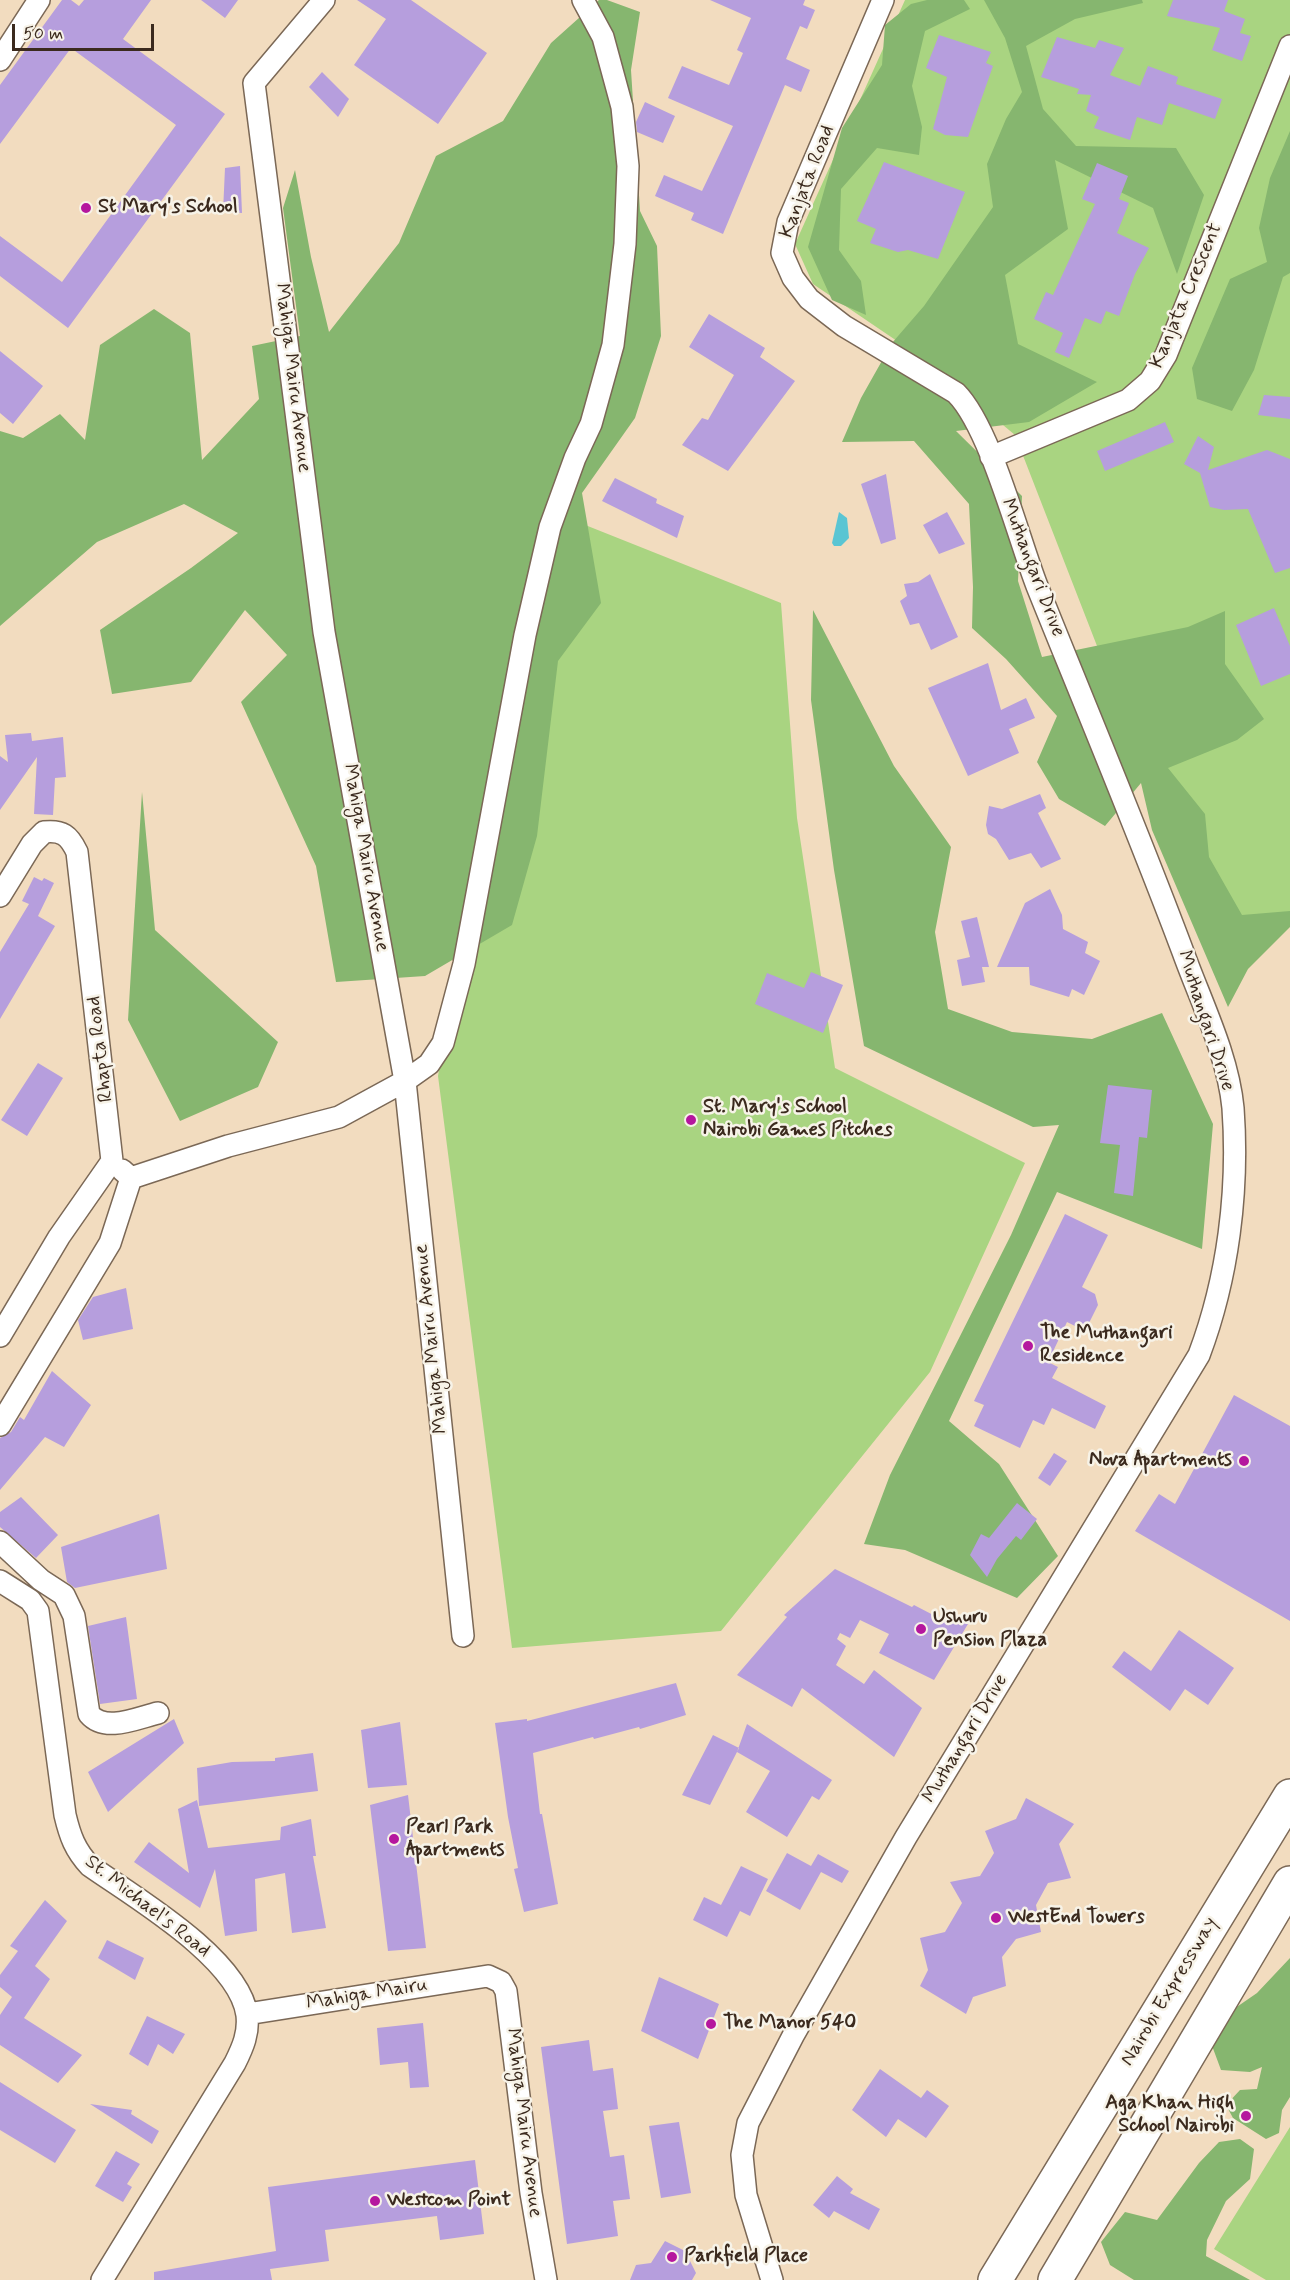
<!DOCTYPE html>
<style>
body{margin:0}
#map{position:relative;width:1290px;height:2280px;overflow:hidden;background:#f2dcbf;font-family:Mynerve,sans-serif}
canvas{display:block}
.scale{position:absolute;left:12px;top:24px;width:142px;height:27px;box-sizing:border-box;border:3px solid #3b2a1e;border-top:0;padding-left:8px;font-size:18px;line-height:21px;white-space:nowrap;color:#3b2a1e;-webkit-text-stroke:4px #f7f3e8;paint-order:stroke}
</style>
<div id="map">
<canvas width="1290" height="2280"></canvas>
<div class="scale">50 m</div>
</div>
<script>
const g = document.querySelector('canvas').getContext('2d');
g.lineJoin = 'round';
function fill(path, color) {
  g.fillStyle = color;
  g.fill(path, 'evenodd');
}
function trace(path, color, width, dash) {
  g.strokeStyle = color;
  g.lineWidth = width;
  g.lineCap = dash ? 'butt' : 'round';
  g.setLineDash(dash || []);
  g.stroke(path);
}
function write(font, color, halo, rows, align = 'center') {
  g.font = font + ' Mynerve,sans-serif';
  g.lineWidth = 5;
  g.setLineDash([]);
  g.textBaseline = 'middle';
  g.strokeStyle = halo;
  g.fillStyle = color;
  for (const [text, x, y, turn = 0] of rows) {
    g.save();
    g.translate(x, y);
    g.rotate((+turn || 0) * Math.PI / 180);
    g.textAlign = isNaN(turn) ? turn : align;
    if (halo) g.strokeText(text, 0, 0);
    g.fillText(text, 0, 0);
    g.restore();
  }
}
fill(new Path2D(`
 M905,0h385v924l-88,-8 -187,-481 -90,-75 -112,-76 -18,-40z
 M535,505l246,98 16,215 38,250 190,95 -95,209 -209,259 -209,17 -74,-572z
 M1290,2127v153h-24l-52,-31z`), '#a9d481');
fill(new Path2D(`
 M599,0h8l33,12 -9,58 9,141 17,35 4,90 -26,82 -53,75 19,110 -43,58 -21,175 -25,89 -87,51 -89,6 -20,-116 -75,-164 46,-47 -42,-45 -54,72 -79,12 -12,-64 91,-62 47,-35 -54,-29 -87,38 -97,84v-195l23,7 37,-24 25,26 15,-95 54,-36 36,24 12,127 57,-61 -7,-53 48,-10 -17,-128 12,-38 16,87 18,75 70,-89 37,-87 67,-35 48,-78z
 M927,0h37l6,9 -45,22 -13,55 10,41 -3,28 -42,-7 -36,41 -2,61 22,31 5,34 -34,-15 -24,-53 34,-119 40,-63 3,-40 26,-21z
 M984,0h158l1,3 -68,16 -49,27 17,63 33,37 100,2 28,47 -27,79 -24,-66 -98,-48 13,69 -63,46 13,69 79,38 -68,40 -73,9 66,65 -4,85 24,76 146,-30 37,-16v53l39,55 -27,21 -69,28 37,46 4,43 33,58 48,-4v16l-42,42 -20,38 -76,-177 -11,-47 -36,43 -46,-27 -22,-37 20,-46 -51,-57 -34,-31 1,-41 -4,-83 -55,-63 -72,1 19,-44 31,-55 32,-37 69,-99 -6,-43 19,-45 16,-27 -17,-54z
 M1290,131v142l-7,4 -29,93 -22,41 -35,-12 -5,-31 38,-89 37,-17 -8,-34 11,-50z
 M813,610l81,156 57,81 -16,85 13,77 64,23 80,7 70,-26 51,111 -11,125 -145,-57 -108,229 50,43 59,92 -41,42 -112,-48 -41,-6 26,-69 121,-240 48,-110 -26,2 -169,-81 -30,-176 -23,-170z
 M142,792l13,138 123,112 -20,45 -78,34 -52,-101z
 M1290,1958v139l-8,13 -3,23 -13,6 -33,-21 -7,-13 14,-15 17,-1 5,-22 -12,5 -29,-2 -10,-27 17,-30 29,-20z
 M1240,2139l14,10 -4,30 -24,22 -19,39 -1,16 44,24h-116l-24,-15 -9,-23 24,-30 32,8 42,-57 20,-21z`), '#86b66f');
fill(new Path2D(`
 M839,512l8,6 2,20 -8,8h-7l-2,-3z`), '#5ac5d3');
fill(new Path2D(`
 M62,0h9l8,6 5,-6h67l-28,39 102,75 -157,214 -68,-52v-40l62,46 114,-157 -105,-77 -71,96v-59z
 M201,0h37l-13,18z
 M357,0h54l76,53 -49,71 -84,-59 32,-46z
 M710,0h95l-2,5 12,5 -8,19 -7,-3 -14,33 24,11 -9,22 -16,-7 -62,149 -32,-14 3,-7 -39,-17 9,-21 38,16 31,-65 -65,-28 14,-32 47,19 14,-32 -6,-3 14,-32z
 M1173,0h55l-4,11 21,8 -5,14 11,3 -9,25 -30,-11 8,-22 -53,-12z
 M939,35l52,17 -5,11 7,3 -25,71 -23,-2 -12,-6 14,-52 -21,-9z
 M1057,37l38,11 4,-8 25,8 -14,27 30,11 8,-20 30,11 -2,7 46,15 -7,20 -46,-16 -7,22 -25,-8 -7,23 -36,-12 5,-11 -13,-6 5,-16 -14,-1 2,-5 -38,-12z
 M322,72l27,27 -11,18 -29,-30z
 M645,102l30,14 -12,27 -26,-11 -1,-10z
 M884,162l81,30 -27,67 -30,-9 -10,2 -28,-9 6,-14 -19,-8z
 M1097,163l31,13 -9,23 10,4 -12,30 32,15 -14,26 -16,42 -13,-5 -5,13 -16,-6 -16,40 -14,-6 8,-19 -29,-14 12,-27 7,3 42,-91 -13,-5z
 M240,166l2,47 -19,-1 2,-44z
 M709,314l56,34 -5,9 35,24 -67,90 -46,-26 20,-27 6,2 26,-45 -45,-28z
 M0,351l43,35 -30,38 -13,-11z
 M1264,395l26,2v22l-32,-4z
 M1165,422l9,20 -69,29 -8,-20z
 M1198,436l16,11 -6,23 59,-20 23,9v109l-15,5 -27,-64 -24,1 -14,-3 -10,-34 -16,-9z
 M886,474l10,65 -15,5 -20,-60z
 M615,478l42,21 -1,4 28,13 -7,22 -75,-37z
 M947,512l18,32 -26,10 -16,-29z
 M930,574l28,63 -27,13 -12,-27 -9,2 -10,-24 7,-5 -3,-12 14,-2z
 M1274,608l16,38v28l-29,12 -25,-61z
 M988,663l13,47 25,-12 9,20 -26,11 10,24 -51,23 -40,-88z
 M31,733l1,8 31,-4 3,40 -11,1 -2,37 -19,-1 3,-57 -37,53v-54l8,6 -3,-27z
 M1040,794l6,14 -8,5 23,46 -20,9 -10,-15 -22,7 -13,-21 -8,-5 -2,-9 3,-19 13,3z
 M34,877l8,4 2,-3 10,5 -16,33 17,10 -55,93v-67l29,-48 -7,-3z
 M1050,889l12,26 1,14 25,13 -3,11 15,8 -16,34 -12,-6 -3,8 -39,-12 -1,-18h-32l28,-64z
 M977,917l12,50h-7l3,15 -23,4 -5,-26 13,-3 -9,-36z
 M811,972l32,13 -20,48 -68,-29 12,-31 37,15z
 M38,1063l25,15 -36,58 -26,-16z
 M1108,1085l44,5 -5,48 -8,-1 -6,59 -19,-3 6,-48 -20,-2z
 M1065,1214l43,21 -26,52 13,7 3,11 -13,26 -18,-9 -19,40 10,5 -6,11 54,28 -11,23 -43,-21 -8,17 -11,-5 -13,28 -46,-22 10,-21 -10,-4z
 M126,1288l7,41 -50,11 -5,-20 15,-23z
 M52,1371l39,34 -27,42 -19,-10 -45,53v-52l11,-6 9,-15 4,3z
 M1234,1395l56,31v195l-155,-90 24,-37 16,10z
 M1054,1453l13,8 -17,25 -12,-8z
 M21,1497l37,38 -22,23 -36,-31v-15z
 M1017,1503l20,16 -16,21 -5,-4 -19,23 -10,18 -17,-22 11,-21 8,4z
 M159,1514l8,55 -92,19 -8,-6 -6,-35z
 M835,1569l77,38 2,-2 25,13 4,-7 25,13 -34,56 -55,-27 10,-19 -29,-14 -10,18 -10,-5 -3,6 9,7 -10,19 28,19 10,-14 48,38 -28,49 -92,-69 -10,19 -55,-32 50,-58 -3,-2z
 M126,1617l11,82 -37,5 -12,-78z
 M1179,1630l55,38 -26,37 -23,-16 -15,22 -58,-44 12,-16 27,20z
 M676,1683l10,32 -46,14 -1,-2 -45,12 -1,-2 -60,16 7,61h2l16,90 -34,8 -10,-43 4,-1 -10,-51 -13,-94 32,-4v2z
 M174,1719l10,24 -76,69 -20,-40z
 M400,1722l7,63 -39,3 -7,-58z
 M747,1724l85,56 -13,20 -7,-4 -25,41 -41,-25 24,-41 -33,-19z
 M713,1735l26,13 -29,57 -28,-10z
 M313,1753l5,38 -119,15 -2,-38 35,-6 43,-1v-3z
 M408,1795l18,153 -38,3 -18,-146z
 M1026,1798l48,26 -15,20 12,34 -23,5 -12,22 5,27 -25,7 -14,18 4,29 -33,11 -7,17 -46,-28 8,-16 -8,-32 25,-6 17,-29 -12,-21 30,-6 14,-23 -9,-22 31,-12z
 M197,1800l11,48 72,-8 1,-13 30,-8 5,37h-3l13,72 -34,5 -7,-60 -30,6 2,52 -32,5 -10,-67 -15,39 -66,-46 15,-20 40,31 -11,-64z
 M787,1853l24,13 7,-12 31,17 -7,12 -21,-11 -21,38 -34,-19z
 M741,1866l27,13 -18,37 -10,-5 -13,26 -34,-17 11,-23 17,8z
 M45,1900l22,21 -32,45 15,13 -26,39 58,37 -24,28 -58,-38v-30l12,-18 -12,-10v-12l18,-24 -8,-5z
 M107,1940l37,18 -9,22 -37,-22z
 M659,1977l60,27 -21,55 -57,-28z
 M147,2016l38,18 -12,20 -15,-10 -10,22 -19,-12z
 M423,2023l6,64 -19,1 -2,-26 -28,3 -3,-37z
 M589,2040l4,31 20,-3 5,41 -15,2 7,46 14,-2 6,44 -17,2 5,35 -51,8 -26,-197z
 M880,2069l41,29 6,-8 22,16 -23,32 -28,-19 -12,18 -34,-27z
 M0,2082l76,48 -21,33 -55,-33z
 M90,2104l42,6 -1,4 28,17 -7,13z
 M679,2122l12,71 -30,5 -12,-72z
 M116,2151l24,13 -13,20 5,3 -9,15 -28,-16z
 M475,2160l9,74 -44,6 -3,-24 -112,14 4,31 -59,8 2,11h-118v-8l122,-21 -8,-64z
 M837,2176l16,13 -3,4 30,16 -11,21 -35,-19 -5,7 -16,-13z
 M665,2241l20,10 11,22 -4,7h-62l6,-15 15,-2z`), '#b69edd');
const minor = new Path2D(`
 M324,0l-70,83 70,549 81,449 58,555
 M0,60l39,-60
 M991,457l137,-57 22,-19 16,-26 124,-309
 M0,896l32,-52 12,-12c18,-2 25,3 33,20l35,309 -53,76 -59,99
 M131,1178l97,-32 111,-29 66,-36 24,-17 14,-21 21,-79 61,-329 25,-108 25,-69 16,-34 22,-79 12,-101 3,-78 -6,-59 -19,-70 -20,-37
 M0,1425l110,-182 21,-65 -9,-8
 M0,1542l41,38 23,15 10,21 15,98c16,19 48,4 69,-1
 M0,1581l30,19 8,11 27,204c5,21 10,35 25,51 44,31 149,92 157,149 2,18 -4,32 -12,48l-133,217
 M247,2014l241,-38 13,6 5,9 25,202 15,87
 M772,2280l-26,-85 -4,-40 6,-32 46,-89 112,-197 293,-482c29,-77 40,-164 34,-247 -5,-53 -32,-106 -50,-156 -46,-123 -97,-244 -146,-366 -19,-49 -47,-159 -81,-193l-112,-67 -35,-27 -16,-21 -11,-25 6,-31 95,-222`);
const trunk = new Path2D(`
 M995,2280l295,-484
 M1055,2280l235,-397`);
trace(minor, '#7b6856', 24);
trace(trunk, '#7b6856', 36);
trace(minor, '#fff', 21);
trace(trunk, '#fff', 33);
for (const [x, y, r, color] of [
 [86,208,6,"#b5179e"],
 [691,1120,6,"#b5179e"],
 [1028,1346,6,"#b5179e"],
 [1244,1461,6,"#b5179e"],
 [921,1629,6,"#b5179e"],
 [394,1839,6,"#b5179e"],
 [996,1918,6,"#b5179e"],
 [711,2024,6,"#b5179e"],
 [1246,2116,6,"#b5179e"],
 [375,2201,6,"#b5179e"],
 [672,2257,6,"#b5179e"]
]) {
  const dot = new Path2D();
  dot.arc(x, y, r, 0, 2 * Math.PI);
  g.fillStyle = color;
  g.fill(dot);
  trace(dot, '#f7f3e8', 2);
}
write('20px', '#3b2a1e', '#f7f3e8', [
 ["Kanjata Road",808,182,-69],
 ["Kanjata Crescent",1187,296,-67],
 ["Mahiga Mairu Avenue",292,378,83],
 ["Muthangari Drive",1032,568,69],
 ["Mahiga Mairu Avenue",365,858,80],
 ["Muthangari Drive",1205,1021,72],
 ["Rhapta Road",101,1049,-97],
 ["Mahiga Mairu Avenue",432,1339,-96],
 ["Muthangari Drive",966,1739,-59],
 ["St. Michael's Road",147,1907,38],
 ["Nairobi Expressway",1170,1992,-59],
 ["Mahiga Mairu",367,1995,-9],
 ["Mahiga Mairu Avenue",523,2123,83]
]);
write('bold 20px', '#3b2a1e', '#f7f3e8', [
 ["St Mary's School",98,208],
 ["St. Mary's School",703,1108],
 ["Nairobi Games Pitches",703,1131],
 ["The Muthangari",1040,1334],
 ["Residence",1040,1357],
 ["Nova Apartments",1232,1461,"right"],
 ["Ushuru",933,1618],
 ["Pension Plaza",933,1641],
 ["Pearl Park",406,1828],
 ["Apartments",406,1851],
 ["WestEnd Towers",1008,1918],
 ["The Manor 540",723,2024],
 ["Aga Khan High",1234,2104,"right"],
 ["School Nairobi",1234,2127,"right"],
 ["Westcom Point",387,2201],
 ["Parkfield Place",684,2257]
], 'left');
</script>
